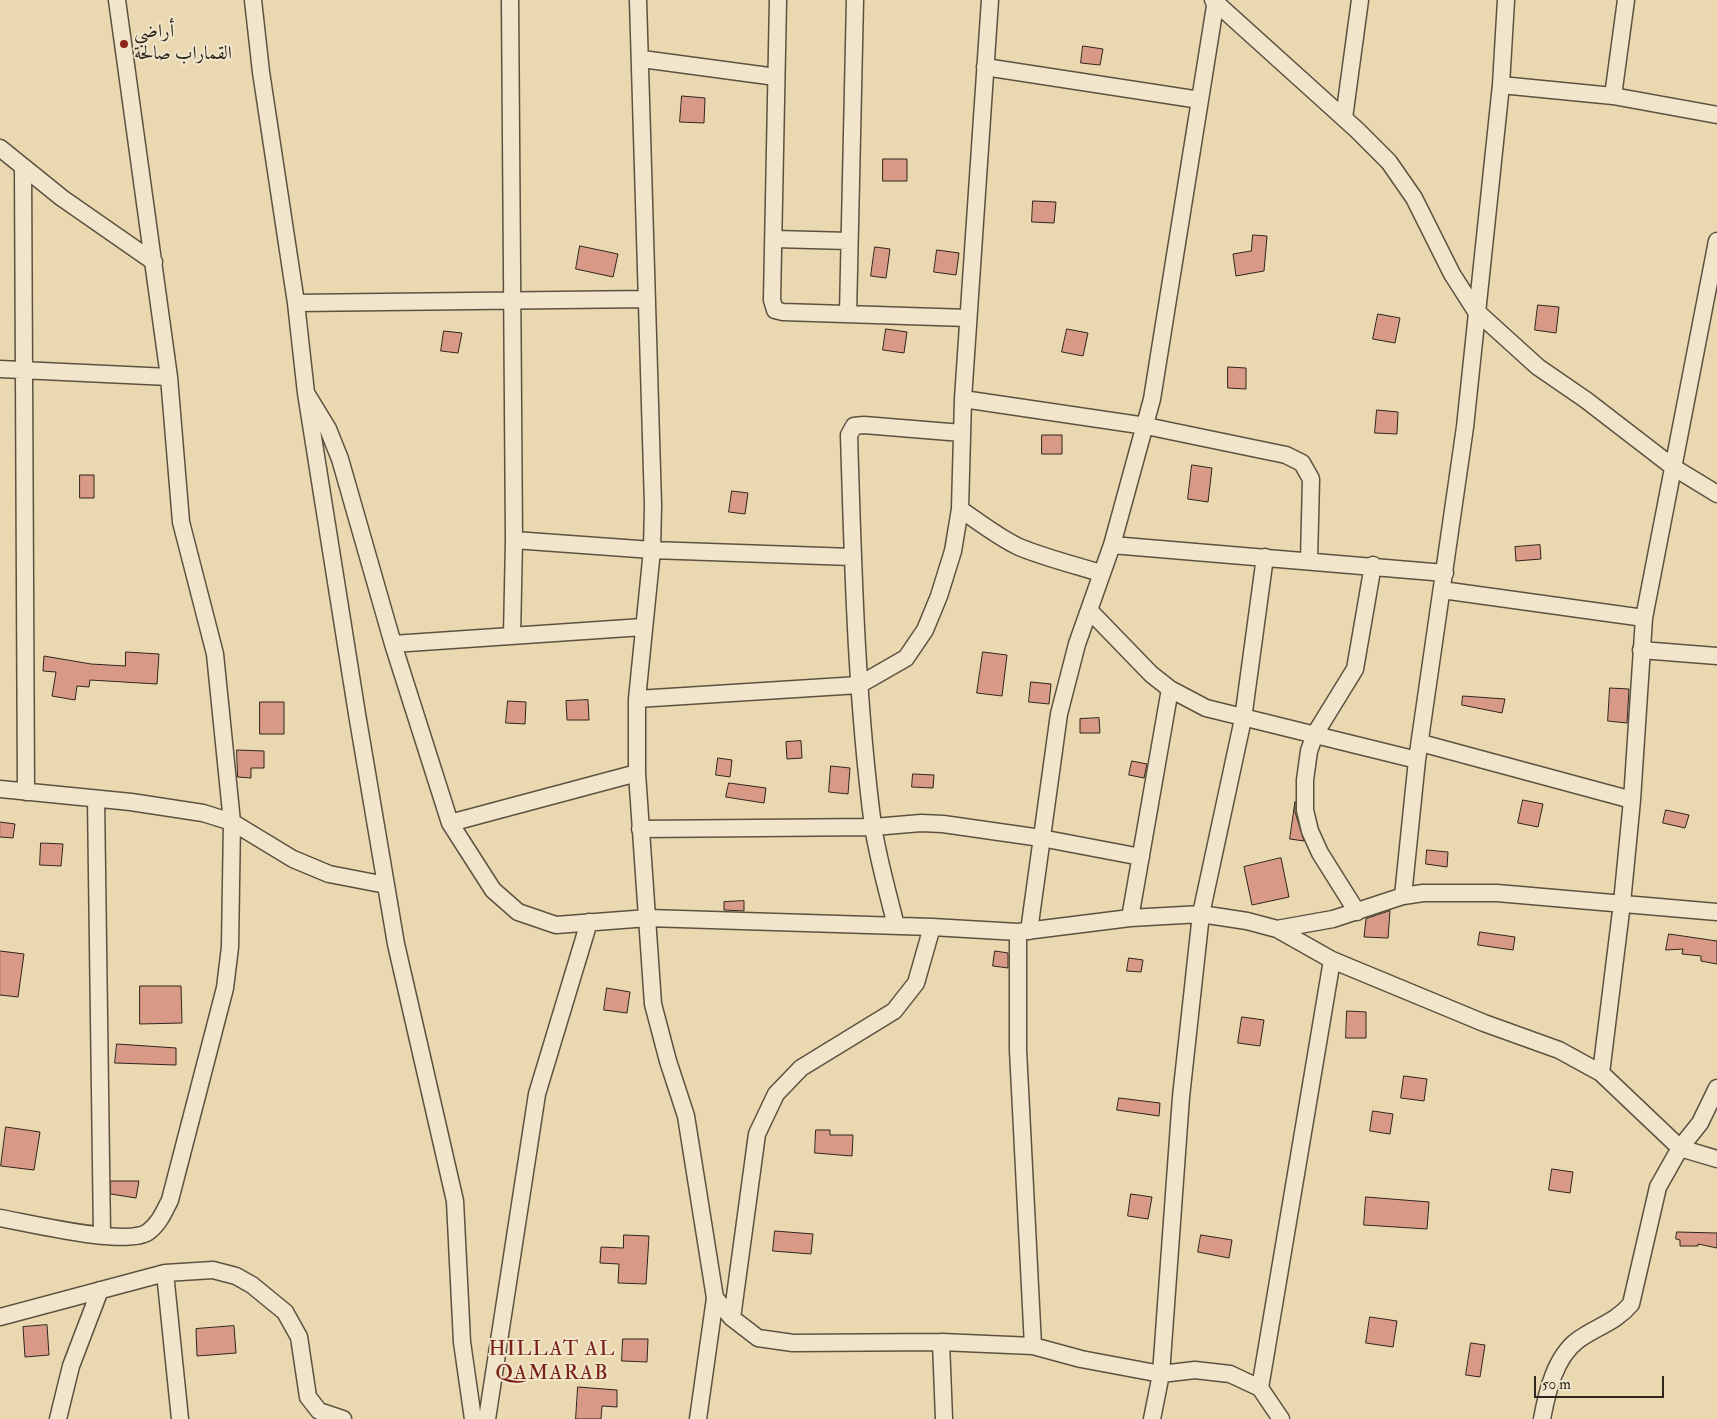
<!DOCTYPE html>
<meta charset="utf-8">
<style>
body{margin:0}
#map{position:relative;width:1717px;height:1419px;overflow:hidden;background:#e9d8b0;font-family:"IM FELL Double Pica",serif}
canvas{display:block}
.scale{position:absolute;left:1534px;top:1376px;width:130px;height:22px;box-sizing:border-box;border:2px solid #2e261c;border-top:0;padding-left:6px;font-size:15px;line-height:18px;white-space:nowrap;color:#2e261c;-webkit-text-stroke:4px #f1e6cc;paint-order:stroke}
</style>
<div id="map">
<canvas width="1717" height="1419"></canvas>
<div class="scale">50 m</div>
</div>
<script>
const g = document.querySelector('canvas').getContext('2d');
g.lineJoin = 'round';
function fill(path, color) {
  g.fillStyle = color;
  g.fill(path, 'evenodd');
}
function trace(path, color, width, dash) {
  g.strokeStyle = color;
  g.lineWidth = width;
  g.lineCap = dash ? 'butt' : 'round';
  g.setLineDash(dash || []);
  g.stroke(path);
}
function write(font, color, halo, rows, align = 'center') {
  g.font = font + ' "IM FELL Double Pica",Amiri,serif';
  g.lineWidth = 4;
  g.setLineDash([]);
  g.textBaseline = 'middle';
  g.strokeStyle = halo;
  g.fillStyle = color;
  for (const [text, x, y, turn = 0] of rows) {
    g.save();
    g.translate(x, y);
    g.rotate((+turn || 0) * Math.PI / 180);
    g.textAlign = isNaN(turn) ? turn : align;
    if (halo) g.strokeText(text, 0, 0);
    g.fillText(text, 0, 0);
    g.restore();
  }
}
const building = new Path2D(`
 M1083,46l20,3 -3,16 -19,-2z
 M682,96l23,2 -1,25 -24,-1z
 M883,159h24v22h-24z
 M1033,201l23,1 -2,21 -22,-1z
 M1253,235l14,1 -3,35 -28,5 -3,-22 18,-3z
 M580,246l38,8 -5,23 -37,-8z
 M875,247l15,2 -4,29 -15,-2z
 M937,250l22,3 -3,22 -22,-3z
 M1538,305l21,2 -3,26 -21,-3z
 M1378,314l22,4 -5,25 -22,-4z
 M886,329l21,3 -3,21 -21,-3z
 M1067,329l21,4 -5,23 -21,-4z
 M444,331l18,2 -4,20 -17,-2z
 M1228,367l18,1v21l-18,-1z
 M1377,410l21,2 -1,22 -22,-1z
 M1042,435h20v19h-20z
 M1192,465l20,3 -4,34 -20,-3z
 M80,475h14v23h-14z
 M732,491l16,2 -3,21 -16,-2z
 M1540,545l1,14 -25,2 -1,-14z
 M126,652l33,2 -2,30 -67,-4 -1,7 -12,-1 -2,14 -23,-4 4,-24 -13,-1 1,-15 47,8 34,2z
 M983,652l24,3 -5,41 -25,-3z
 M1031,682l20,2 -2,20 -20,-2z
 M1610,688l19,1 -2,34 -19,-2z
 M1463,696l42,3 -3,14 -40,-8z
 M588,700l1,20h-22l-1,-19z
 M508,701l18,1 -1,22 -19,-1z
 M260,702h24v32h-24z
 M1099,718l1,15h-20v-14z
 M801,741l1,17 -15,1 -1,-17z
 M237,750l27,1v17h-13v10l-13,-1z
 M718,758l14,2 -2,17 -14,-2z
 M1132,761l15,3 -3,14 -15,-3z
 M831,766l19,2 -2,26 -19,-2z
 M913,774l21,1 -1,13 -21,-1z
 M729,783l37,5 -2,15 -38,-6z
 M1523,800l20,4 -5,23 -20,-4z
 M1295,802v10l9,29 -14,-2z
 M1666,810l23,5 -4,13 -22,-5z
 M0,822l15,2 -2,14 -13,-1z
 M41,843l22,1 -2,22 -21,-1z
 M1427,850l21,2 -1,15 -21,-3z
 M1281,858l8,39 -37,8 -8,-38z
 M744,901v10l-20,-1v-8z
 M1390,911l-2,27 -24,-1 2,-18z
 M1480,932l35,5 -2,13 -35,-5z
 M1669,934l48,7v23l-16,-3v-5l-19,-2 1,-5 -17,1z
 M0,951l24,3 -6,43 -18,-2z
 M995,951l13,2v15l-15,-2z
 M1129,958l14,2 -2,12 -14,-1z
 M140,986h41l1,37 -42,1z
 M607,988l23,4 -3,21 -23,-3z
 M1347,1011l19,1v26h-20z
 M1242,1017l22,3 -4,26 -22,-3z
 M117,1044l59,4v17l-61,-2z
 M1404,1076l23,3 -3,22 -23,-3z
 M1119,1098l41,5 -1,13 -42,-6z
 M1373,1111l20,3 -3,20 -20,-3z
 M6,1127l34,5 -6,38 -33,-4z
 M816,1130h14v5h23l-1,21 -37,-3z
 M1552,1169l21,3 -3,21 -21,-3z
 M111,1181h28l-3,17 -25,-4z
 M1131,1194l21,3 -4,22 -20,-3z
 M1366,1197l63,5 -2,27 -63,-4z
 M775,1231l38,3 -2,20 -38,-3z
 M1677,1232l40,1v15l-19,-4v2h-18v-6l-4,-1z
 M624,1235l25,1 -3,48 -28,-1 1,-19 -19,-1 1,-16 22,1z
 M1201,1235l31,5 -3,18 -31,-6z
 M1370,1317l27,4 -4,26 -27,-4z
 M47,1325l2,30 -24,2 -2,-30z
 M234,1326l2,27 -39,3 -1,-27z
 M623,1339h25l-1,23 -25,-1z
 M1471,1343l14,2 -5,32 -14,-2z
 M578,1387l39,3v17l-15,-1 -1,13h-25z`);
fill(building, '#d89a87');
trace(building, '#2e261c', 1);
const minor = new Path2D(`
 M253,0l8,72 35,231 10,90 51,321 39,230 59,257 7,141 11,77
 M510,0l4,540 -2,96
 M638,0l15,505 -1,45 -15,149v74l16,231 15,57 18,55 29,182 -17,121
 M778,0l-6,300 3,10 8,2 185,6
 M1213,0l144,130 32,32 25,36 38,76 23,36 63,57 48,33 87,67 44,27
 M642,59l134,18
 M985,67l215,33
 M1501,85l112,11 104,19
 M1613,96l13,-96
 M1344,118l16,-118
 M0,148l62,50 92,64
 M23,167l3,625
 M775,239l74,2
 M296,303l351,-4
 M848,314l7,-314
 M0,369l169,8
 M306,393l22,36 12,30 53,185 57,179 43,67 25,22 38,13 92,-7 284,9 86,5 112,-14 71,-4 46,7 30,8 55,31 152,63 75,27 42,23 79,75 37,11
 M963,399l183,27 140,29 16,8 9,16 -2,81
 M960,509c19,13 38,28 59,38 27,11 55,18 82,26
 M514,540l138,10 200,7
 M1112,545l333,28
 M1442,590l202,28
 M1089,610l62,64 19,15 36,19 211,52
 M393,644l250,-17
 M1641,650l76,6
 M637,699l222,-14 47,-27 19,-28 14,-34 14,-45 7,-42 3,-110 27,-399
 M1421,743l211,57
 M0,789l131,13 72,11 29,9 61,37 36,15 57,11
 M96,799l6,436
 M450,823l187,-50
 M640,829l234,-2 47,-4 22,1 98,14 100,19
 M1403,896l14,-136 48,-333 36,-342 5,-85
 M1357,912l-37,-59 -10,-22 -5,-21v-30l4,-29 6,-17 40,-65 18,-104
 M1130,918l40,-229
 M896,926c-8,-33 -18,-67 -23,-100 -17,-130 -20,-261 -24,-391l5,-9 10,-1 98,8
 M1277,929l56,-10 70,-23 20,-3h74l220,19
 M1029,931l30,-217 18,-70 35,-99 40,-146 64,-399
 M1018,932v118l15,296
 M1601,1073l21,-170 10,-103 12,-182 73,-377
 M0,1218c29,5 127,29 148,14 11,-8 16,-20 22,-32l55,-212 5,-41 2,-125 -17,-168 -34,-132 -12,-145 -52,-377
 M165,1273l15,146
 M715,1298l17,20 26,20 35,5 148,-1 92,4 48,13 80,15 34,-4 35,4 30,14 21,31
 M0,1317l165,-44 48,-3 23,6 16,9 33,27 14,25 9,60 11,14 24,8
 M732,1318l25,-184 19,-40 25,-26 93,-57 22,-28 16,-56
 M941,1342l3,77
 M1260,1388l72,-428
 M58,1419l13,-53 29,-76
 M487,1419l50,-325 52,-172
 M1152,1419l9,-45 20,-277 20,-183 42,-195 22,-162
 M1542,1419c5,-27 13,-62 36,-79 19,-14 37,-17 53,-36l27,-117 22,-39 20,-25 17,-35`);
trace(minor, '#5d5241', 19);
trace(minor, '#f1e6cc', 16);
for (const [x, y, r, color] of [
 [124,44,5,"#8f2418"]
]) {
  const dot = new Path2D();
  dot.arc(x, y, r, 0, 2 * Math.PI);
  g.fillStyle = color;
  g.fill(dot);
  trace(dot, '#f1e6cc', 2);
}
write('19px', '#2e261c', '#f1e6cc', [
 ["أراضي",134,33],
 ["القماراب صالحة",134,55]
], 'left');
g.letterSpacing = '1px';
write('21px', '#7a1f14', '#f1e6cc', [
 ["HILLAT AL",552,1350],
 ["QAMARAB",552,1374]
]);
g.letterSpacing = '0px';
</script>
